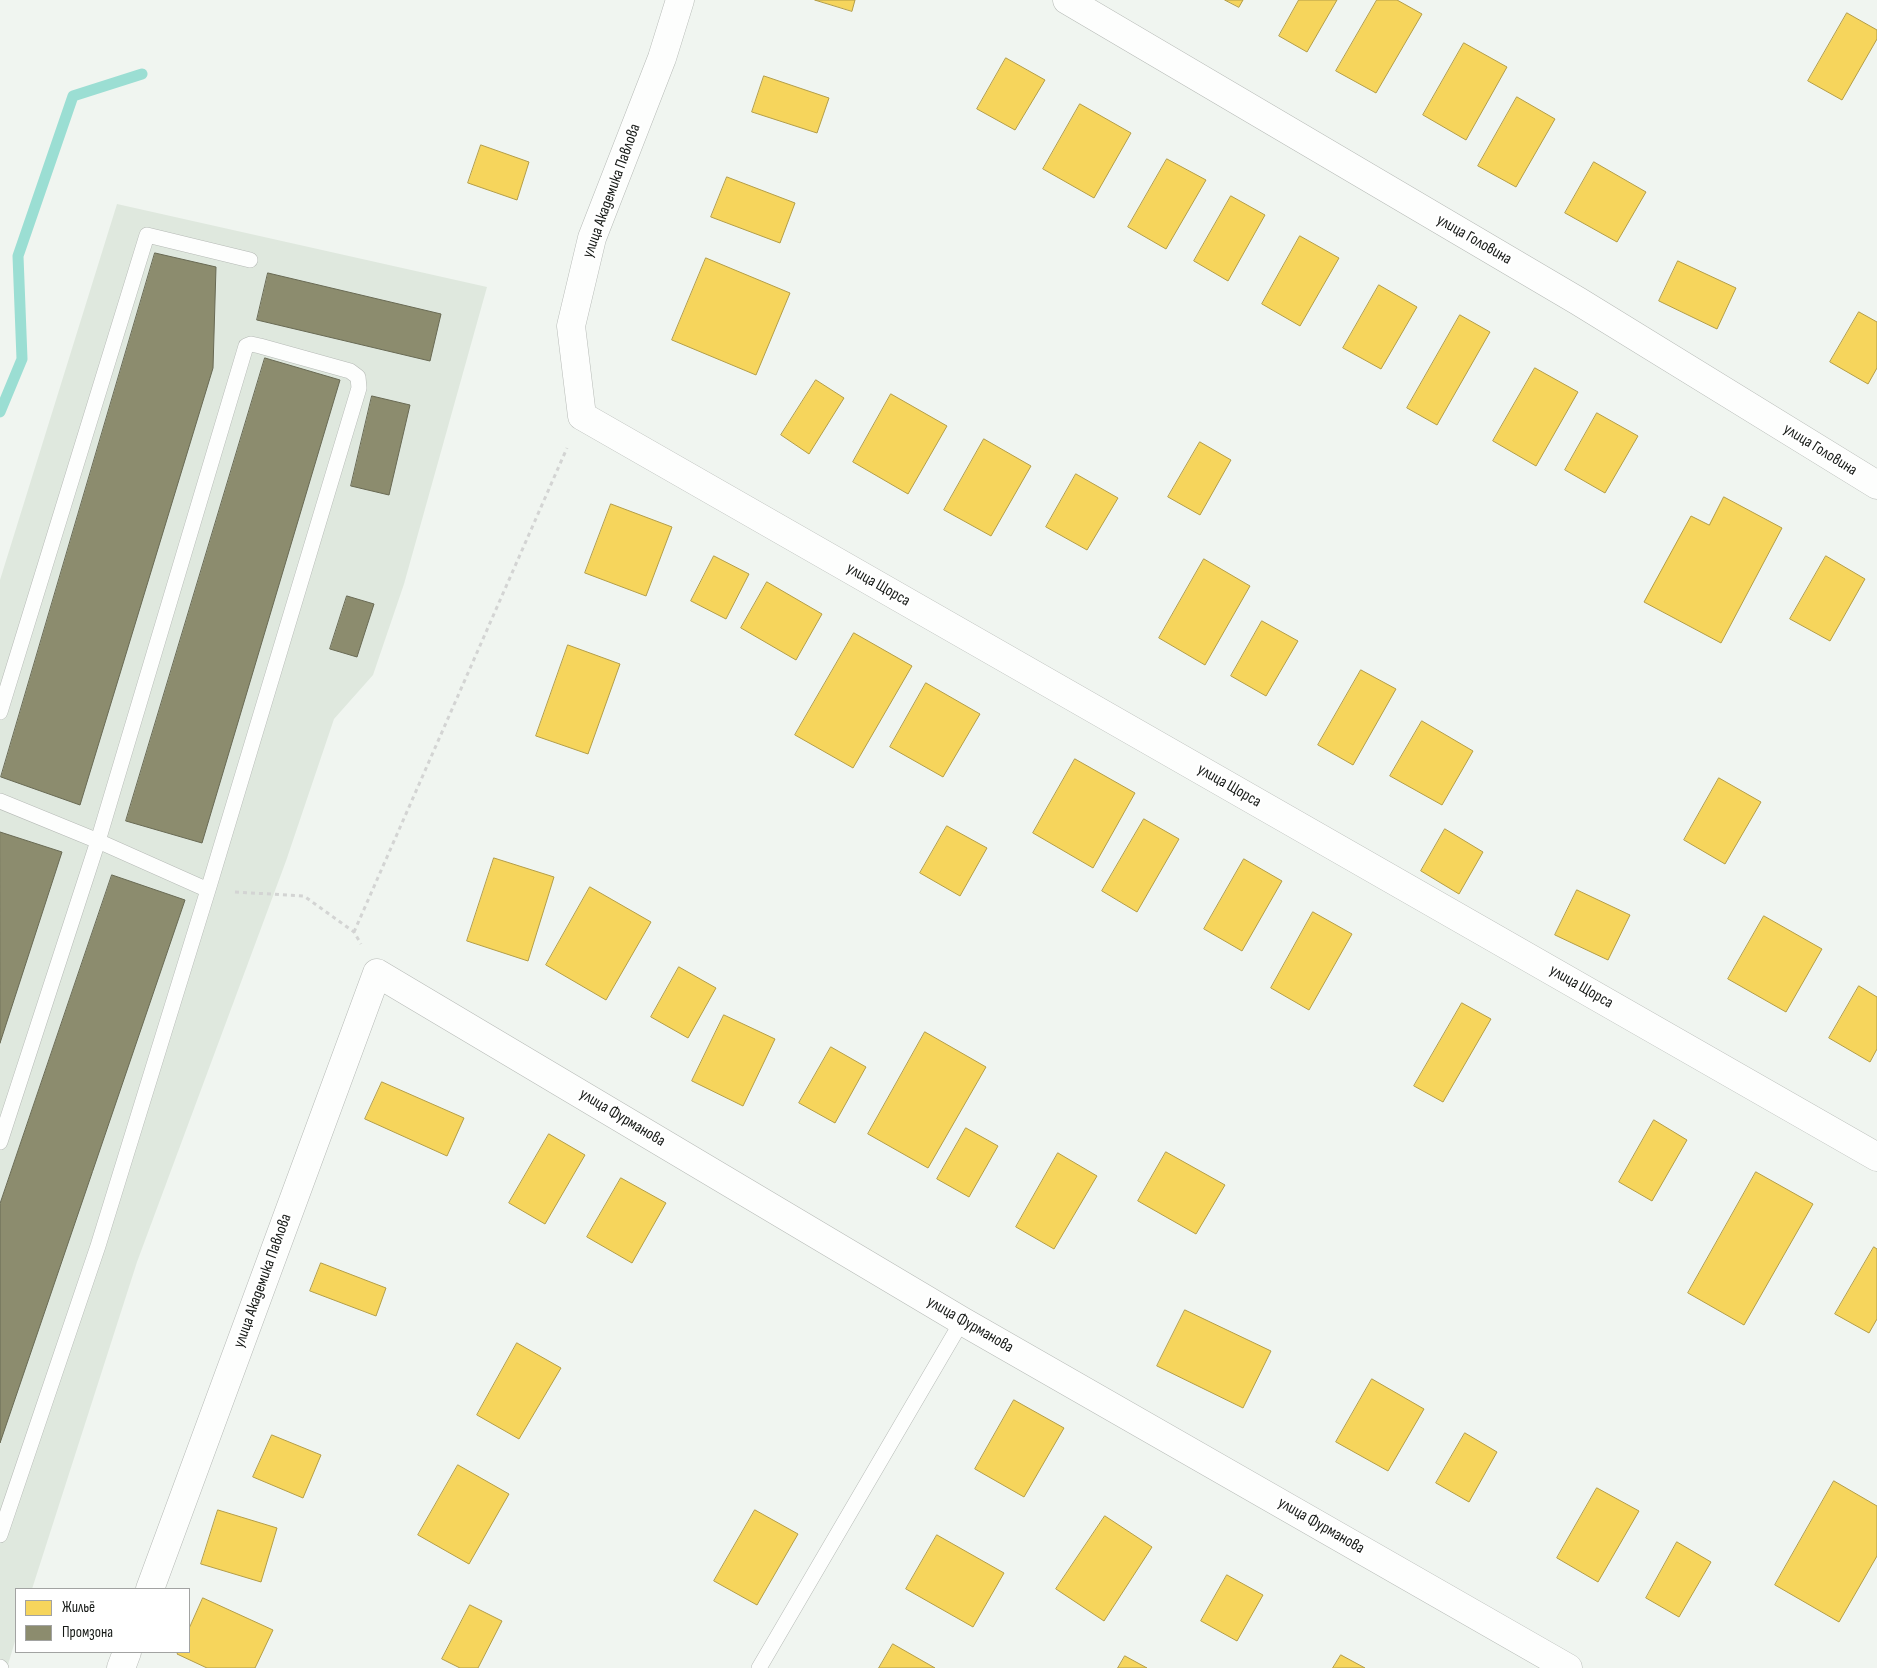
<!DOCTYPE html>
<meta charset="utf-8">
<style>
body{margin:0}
#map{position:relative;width:1877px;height:1668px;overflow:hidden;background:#f0f5f0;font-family:"Sofia Sans Condensed",sans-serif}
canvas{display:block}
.legend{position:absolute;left:15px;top:1588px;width:175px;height:65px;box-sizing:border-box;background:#fff;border:1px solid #a2a3a2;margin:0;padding:6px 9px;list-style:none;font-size:15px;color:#161916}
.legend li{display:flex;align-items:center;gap:10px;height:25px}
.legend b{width:25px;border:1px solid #a2a3a2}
</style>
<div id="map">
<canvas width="1877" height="1668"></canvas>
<ul class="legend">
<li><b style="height:14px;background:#f6d55c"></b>Жильё</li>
<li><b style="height:14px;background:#8c8c6e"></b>Промзона</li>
</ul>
</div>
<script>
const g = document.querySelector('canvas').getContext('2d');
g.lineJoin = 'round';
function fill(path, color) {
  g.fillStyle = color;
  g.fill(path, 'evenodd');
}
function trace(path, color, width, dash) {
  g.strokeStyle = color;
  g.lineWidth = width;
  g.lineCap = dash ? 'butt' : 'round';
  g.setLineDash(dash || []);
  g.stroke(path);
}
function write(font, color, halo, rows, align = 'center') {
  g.font = font + ' "Sofia Sans Condensed",sans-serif';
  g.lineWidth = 5;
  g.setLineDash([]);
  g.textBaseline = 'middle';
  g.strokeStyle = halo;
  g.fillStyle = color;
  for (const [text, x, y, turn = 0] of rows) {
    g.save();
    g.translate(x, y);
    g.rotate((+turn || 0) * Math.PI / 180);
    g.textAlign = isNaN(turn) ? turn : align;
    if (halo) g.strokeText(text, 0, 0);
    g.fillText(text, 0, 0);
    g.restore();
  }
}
fill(new Path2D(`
 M117,204l370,83 -83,297 -31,91 -39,44 -48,142 -149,401 -105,327h-16v49l-9,30h-7v-1088z`), '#dfe8de');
const homes = new Path2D(`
 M815,0h40l-3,11z
 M1225,0h18l-4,7z
 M1299,0h38l-30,52 -28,-16z
 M1377,0h20l25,14 -46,79 -40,-22z
 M1847,13l30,17v9l-35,61 -34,-19z
 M1464,43l43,24 -41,73 -43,-25z
 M1006,58l39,22 -30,50 -38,-21z
 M764,76l65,22 -12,35 -65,-21z
 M1517,97l38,22 -39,68 -38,-21z
 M1080,104l51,29 -37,65 -51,-29z
 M481,145l48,17 -12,38 -49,-17z
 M1167,159l39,21 -40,69 -38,-22z
 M1594,162l52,30 -29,50 -52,-29z
 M727,177l68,26 -15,40 -69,-26z
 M1231,196l34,19 -37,66 -34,-20z
 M1300,236l39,22 -39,68 -38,-22z
 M706,258l84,35 -34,82 -84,-35z
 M1678,261l58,27 -19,41 -58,-28z
 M1379,285l38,22 -36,62 -38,-21z
 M1859,312l18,10v46l-9,16 -38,-22z
 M1460,315l30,17 -53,93 -30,-17z
 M1535,368l43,24 -42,74 -43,-25z
 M816,380l28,18 -35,56 -28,-19z
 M891,394l56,32 -39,68 -55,-32z
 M1597,413l41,23 -33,57 -40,-23z
 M984,439l47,27 -40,70 -47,-26z
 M1200,442l31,18 -31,55 -32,-18z
 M1076,474l42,24 -31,52 -41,-23z
 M1724,497l58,31 -61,115 -77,-41 47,-86 18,9z
 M611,504l61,23 -26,69 -61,-23z
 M714,556l35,18 -23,45 -35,-18z
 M1826,556l39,23 -35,62 -40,-22z
 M1204,559l46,27 -45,79 -46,-27z
 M767,582l55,32 -26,46 -55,-32z
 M1262,621l36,20 -32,55 -35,-20z
 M854,633l58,33 -59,102 -58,-33z
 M568,645l52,19 -32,90 -52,-18z
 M1361,670l35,19 -43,76 -35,-20z
 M926,683l54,31 -37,63 -53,-30z
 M1422,721l51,30 -31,54 -52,-29z
 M1075,759l60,34 -42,75 -60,-35z
 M1719,778l42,24 -36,62 -41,-24z
 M1144,819l35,20 -42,73 -35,-21z
 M947,826l40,22 -27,48 -40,-23z
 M1445,829l38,23 -24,42 -38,-23z
 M494,858l60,19 -26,84 -61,-20z
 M1244,859l38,22 -40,70 -38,-22z
 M590,887l61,35 -45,78 -60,-35z
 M1577,890l53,25 -22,45 -53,-25z
 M1313,912l39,22 -43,76 -38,-22z
 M1764,916l58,33 -36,63 -58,-33z
 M679,967l37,21 -28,50 -37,-21z
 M1859,986l18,11v52l-7,13 -41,-24z
 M1462,1003l29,16 -48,83 -29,-16z
 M724,1015l51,24 -32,67 -51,-25z
 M925,1032l61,35 -58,101 -60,-34z
 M831,1047l35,20 -31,56 -36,-20z
 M382,1082l82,36 -17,38 -82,-37z
 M1654,1120l33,20 -35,61 -33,-19z
 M966,1128l32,18 -29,51 -32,-18z
 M549,1134l36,21 -40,69 -36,-21z
 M1166,1152l59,33 -29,49 -58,-33z
 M1058,1153l39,23 -43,73 -38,-22z
 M1756,1172l57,32 -69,121 -56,-32z
 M621,1178l45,25 -34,60 -45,-26z
 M1874,1247l3,2v70l-8,14 -34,-19z
 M321,1263l65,25 -10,28 -66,-25z
 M1185,1310l86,41 -28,57 -86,-42z
 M517,1343l44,25 -42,71 -42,-24z
 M1372,1379l52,30 -36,62 -52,-29z
 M1014,1400l50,28 -40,69 -49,-28z
 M1465,1433l32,19 -28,50 -33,-19z
 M272,1435l49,20 -18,43 -50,-21z
 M458,1465l51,29 -40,70 -51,-29z
 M1834,1481l43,25v50l-38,66 -64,-37z
 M1597,1488l42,23 -41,71 -41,-24z
 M218,1510l59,18 -16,54 -60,-18z
 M755,1510l43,24 -41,71 -43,-24z
 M1105,1516l47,31 -48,74 -48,-32z
 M937,1535l67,38 -31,54 -67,-38z
 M1677,1542l34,20 -32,55 -33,-19z
 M1227,1575l36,20 -26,46 -36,-20z
 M203,1598l70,32 -18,38h-48l-30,-14 1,-2h11v-23z
 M470,1605l32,16 -24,47h-18l-18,-9z
 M893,1644l42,24h-56z
 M1341,1655l24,13h-32z
 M1125,1656l22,12h-29z`);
fill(homes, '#f6d55c');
trace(homes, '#b39d47', 1);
const industry = new Path2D(`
 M155,253l61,14 -3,101 -133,437 -79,-28z
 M268,273l173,41 -11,47 -173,-41z
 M265,358l75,22 -138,463 -76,-22z
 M372,396l38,9 -21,90 -38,-9z
 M347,596l27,8 -17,53 -27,-8z
 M0,832l62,20 -62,191z
 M112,875l73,25 -185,543v-239z`);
fill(industry, '#8c8c6e');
trace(industry, '#696a54', 1);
trace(new Path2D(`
 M0,412l22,-53 -4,-103 55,-160 69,-22`), '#9bded3', 11);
const service = new Path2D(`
 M0,712l147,-477 103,25
 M0,801l98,40 110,49
 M0,1142l98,-301 148,-495 5,-2 9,2 90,25 8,6 1,11 -151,502 -110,356 -98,289
 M0,1667l1,1
 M759,1668l203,-347`);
const minor = new Path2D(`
 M680,0l-18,58 -70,180 -21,88 11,90 1295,741
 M1067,0l511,301 299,184
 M150,1589l227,-616 585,348 606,347
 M121,1668l6,-16`);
trace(service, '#b6bab6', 16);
trace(minor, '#b6bab6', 29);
trace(new Path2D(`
 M235,892l69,4 50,36 7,12
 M354,932l213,-484`), '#d3d4d3', 3, [4, 4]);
trace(service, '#fdfefd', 15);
trace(minor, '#fdfefd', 28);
write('16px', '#161916', '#fff', [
 ["улица Академика Павлова",612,191,-70],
 ["улица Головина",1474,240,30],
 ["улица Головина",1820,450,32],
 ["улица Щорса",878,585,30],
 ["улица Щорса",1229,786,30],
 ["улица Щорса",1581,987,30],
 ["улица Фурманова",622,1118,31],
 ["улица Академика Павлова",263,1281,-70],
 ["улица Фурманова",970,1325,30],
 ["улица Фурманова",1321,1526,30]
]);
</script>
